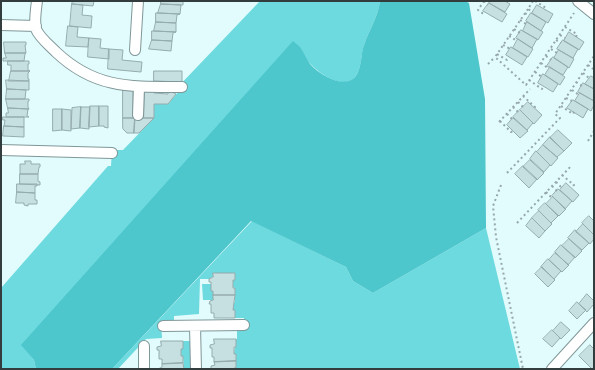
<!DOCTYPE html>
<style>
body{margin:0}
#map{position:relative;width:595px;height:370px;overflow:hidden;background:#e2fbfc;font-family:"Public Sans",sans-serif}
canvas{display:block}
.frame{position:absolute;inset:0;border:2px solid #333d3d;pointer-events:none}
</style>
<div id="map">
<canvas width="595" height="370"></canvas>
<div class="frame"></div>
</div>
<script>
const g = document.querySelector('canvas').getContext('2d');
g.lineJoin = 'round';
function fill(path, color) {
  g.fillStyle = color;
  g.fill(path, 'evenodd');
}
function trace(path, color, width, dash) {
  g.strokeStyle = color;
  g.lineWidth = width;
  g.lineCap = dash ? 'butt' : 'round';
  g.setLineDash(dash || []);
  g.stroke(path);
}
fill(new Path2D(`
 M260,1h120c-2,16 -11,29 -16,44 -3,9 -2,18 -6,27 -10,23 -41,1 -51,-12l-285,285 12,15 2,9h-35v-81l107,-122h3l1,-16h11l31,-32v-14h14l11,-13 -3,-2z
 M252,221l94,46 7,14 20,12 113,-65 34,141h-286v-1l2,-1v-13h-2l2,-15h1v-10l7,-4v-7h-9v-8h-2v-7l2,-1v-14l-2,-1v-7h2l-1,-7h-21v4h-2v2h-11l-1,35 -25,2v6h-13l1,16 -16,1 -28,30h-6z
 M202,284h9l2,7v9h-10z
 M183,341h8l1,28h-8l-1,-13h-2v-7l2,-1z`), '#6ddadf');
fill(new Path2D(`
 M380,1h85l4,2 16,96 1,129 -113,65 -20,-12 -7,-14 -95,-46 -139,148h-76l-2,-9 -13,-15 272,-304c2,2 5,4 7,6 5,7 7,15 14,21 11,10 36,23 44,4 4,-9 3,-19 6,-27 5,-15 14,-28 16,-44z`), '#4dc6cc');
const building = new Path2D(`
 M73,1h21l-1,5 -21,-2z
 M161,1h22v4l-22,-1z
 M491,1h14l5,3 -5,8 -16,-9z
 M489,3l18,11 -5,8 -19,-11z
 M72,4l11,1 -1,10 10,1 -1,12 -21,-2z
 M161,4l20,1 -1,9 -22,-1z
 M537,5l16,9 -5,9 -16,-10z
 M156,13h2l22,1 -3,1 -1,8 -20,-1z
 M531,13l15,9 -5,9 -15,-10z
 M156,22l20,1v9l-22,-1z
 M527,22l16,10 -5,8 -15,-9z
 M68,26l10,1 -1,10 12,1 -1,9 -22,-1z
 M521,30l16,9 -5,9 -16,-10z
 M152,31h2l22,1 -3,1 -1,8 -20,-1z
 M569,32l15,10 -5,8 -15,-9z
 M89,38l12,1 -1,9 9,1v10l-21,-2z
 M518,39l15,10 -5,8 -15,-9z
 M152,40l20,1 -1,10 -22,-2z
 M563,40l15,9 -5,9 -16,-9z
 M4,42h22v3h-1l1,8h-21z
 M511,47l16,10 -5,8 -16,-10z
 M109,49l14,1 -1,10 20,2 -1,10 -33,-3z
 M559,50l15,9 -5,9 -15,-10z
 M5,53h21l-1,1 -1,7h-21v-3h3z
 M553,57l15,10 -5,8 -16,-9z
 M8,61h21v3h-1v6l2,1h-19v-6h-3z
 M550,67l15,10 -5,8 -15,-10z
 M11,71h19l-2,2v6h1v2h-20z
 M154,71h28v11l-28,-1z
 M543,74l15,10 -5,8 -15,-9z
 M591,76l3,2v11l-9,-5z
 M6,80l23,1v9l-22,-1z
 M583,83l11,6v12l-16,-9z
 M7,89l19,1 -1,9h-19z
 M123,90h10v28h-10z
 M145,90h9v3l14,1v-2h4l4,2 -8,10h-14v14h-10z
 M580,93l14,8v4l-3,6 -16,-10z
 M6,99h23v2h-1v6l1,2 -21,-1z
 M573,100l15,9 -5,9 -16,-10z
 M528,102l14,13 -8,9 -14,-14z
 M90,106h9v20l-10,1z
 M99,106h9v22l-4,-1v-1h-5z
 M81,107h9l-1,22 -9,-1z
 M81,107l-1,21 -9,1 1,-21z
 M8,108l21,1h-1l-1,7 2,1h-23v-4h2z
 M53,109h9v21l-9,1z
 M62,109l9,1v21l-9,-1z
 M520,110l13,13 -6,7 -14,-13z
 M3,117h21v10l-20,-1 1,-6h-2z
 M123,118h12l-1,15h-7l-4,-4z
 M135,118h19l-15,15h-5z
 M513,118l15,13 -8,7 -13,-13z
 M4,126l20,1v10l-21,-1z
 M558,130l14,13 -8,8 -14,-13z
 M550,137l14,14 -7,6 -14,-12z
 M543,145l15,13 -7,8 -14,-14z
 M536,151l14,14 -6,7 -14,-13z
 M530,160l14,13 -7,7 -14,-13z
 M25,161h6v3h9v3h-1l-1,7h-18v-10h5z
 M523,166l14,13 -8,9 -14,-14z
 M20,174h18v7l2,1v3l-20,-1z
 M566,183l13,12 -6,7 -13,-12z
 M17,184h20v2h-2v7l-18,-1z
 M558,189l14,12 -7,8 -13,-13z
 M17,192l18,1v7h2v4h-9v2l-4,-1v-2h-8z
 M553,197l13,12 -7,7 -13,-12z
 M545,203l13,13 -7,7 -13,-13z
 M539,211l13,13 -7,7 -13,-13z
 M589,216l5,5v14l-12,-12z
 M532,218l13,13 -6,7 -13,-12z
 M583,224l11,11v4l-4,5 -14,-12z
 M575,230l14,13 -7,7 -14,-12z
 M569,239l13,12 -7,7 -13,-12z
 M561,245l14,12 -7,8 -13,-13z
 M555,253l14,12 -7,7 -13,-12z
 M548,259l13,12 -7,8 -13,-12z
 M542,267l13,13 -7,7 -13,-13z
 M213,273h22v7h-2v8h2v7h-22v-4h-2v-9h-2v-3l4,-2z
 M587,294l7,7v3l-7,8 -8,-8z
 M213,295h22l-2,15h2v8h-21v-5h-3v-9h-2l1,-3 3,-1z
 M577,302l9,8 -9,9 -8,-8z
 M561,322l9,8 -9,9 -8,-8z
 M552,330l8,8 -8,9 -9,-8z
 M214,339h22v8h-2v7h2v7l-22,1v-5h-2v-9h-2v-3l4,-1z
 M161,341h22v8h-2v7h2v7l-21,1v-5h-3v-9h-2v-3l4,-1z
 M590,345l4,4v18l-2,2 -13,-13z
 M236,361v7h-2v1h-23v-3l4,-1 -1,-3z
 M183,363l1,6h-26l4,-2v-3z`);
fill(building, '#c6dfe0');
trace(building, '#95acad', 1);
const minor = new Path2D(`
 M37,1c-1,8 -3,20 -1,28 3,8 14,17 20,23 39,37 75,35 126,35
 M578,1l16,13
 M1,25l35,1
 M135,50l3,-49
 M138,115l1,-28
 M1,150l111,3
 M163,326l81,-1
 M195,326l1,43
 M144,346v23
 M552,369l42,-46`);
trace(minor, '#7f9798', 12);
trace(new Path2D(`
 M484,1l-6,9 7,5
 M484,1l4,4
 M533,1l-5,8 5,3
 M535,1l11,7 -1,2
 M528,9l-33,48 31,28 48,-72
 M525,13l4,3
 M520,20l6,4
 M565,27l12,7 -1,3
 M514,29l6,4
 M560,35l5,3
 M509,36l8,5
 M556,40l5,3
 M503,45l7,4
 M551,49l6,4
 M497,54l10,6 2,-3
 M546,56l5,4
 M541,63l8,6
 M488,64l7,-7
 M588,65l5,4
 M535,72l7,5
 M583,73l6,5
 M529,80l13,9 1,-3
 M576,82l6,4
 M572,90l7,5
 M523,96l12,11 -1,1
 M566,98l6,3
 M518,102l5,5
 M561,106l12,8 1,-2
 M513,107l5,5
 M507,114l5,5
 M500,121l11,11 2,-1
 M499,122l31,-33
 M588,141l6,-10
 M507,173l53,-55 -5,-4 39,-58
 M562,175l12,10 -3,2
 M556,182l6,6
 M501,185l-8,21 3,31 27,132
 M552,186l5,5
 M546,192l6,6
 M517,223l55,-58`), '#96a8a9', 2, [2, 3]);
trace(minor, '#fff', 10);
</script>
